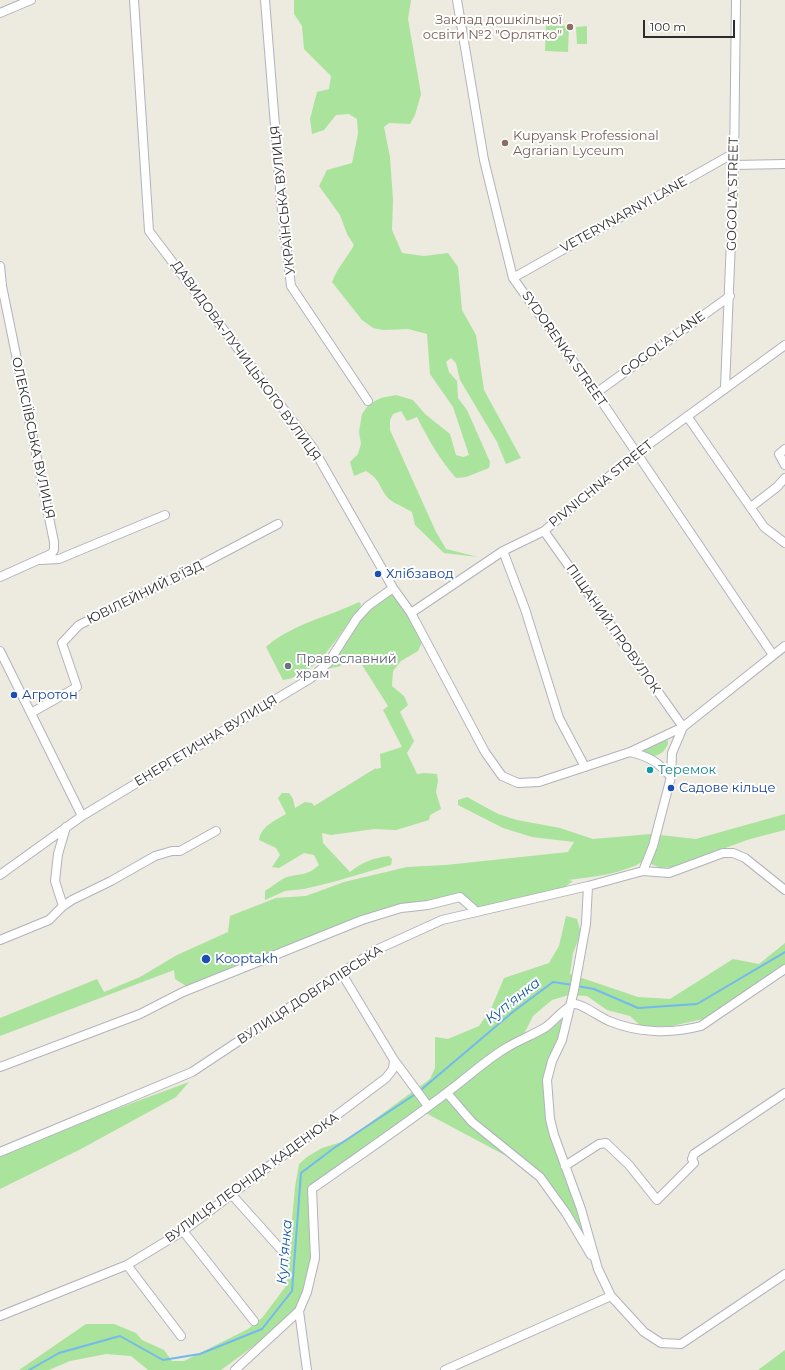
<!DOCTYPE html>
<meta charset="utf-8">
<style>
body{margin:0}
#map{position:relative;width:785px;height:1370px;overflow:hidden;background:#edeadf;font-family:Montserrat,sans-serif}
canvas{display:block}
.scale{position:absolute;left:643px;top:20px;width:92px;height:18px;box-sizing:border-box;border:2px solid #2c2c2c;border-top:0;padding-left:5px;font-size:12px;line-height:14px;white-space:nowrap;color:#2c2c2c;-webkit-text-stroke:3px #fff;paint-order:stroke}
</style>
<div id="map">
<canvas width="785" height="1370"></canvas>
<div class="scale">100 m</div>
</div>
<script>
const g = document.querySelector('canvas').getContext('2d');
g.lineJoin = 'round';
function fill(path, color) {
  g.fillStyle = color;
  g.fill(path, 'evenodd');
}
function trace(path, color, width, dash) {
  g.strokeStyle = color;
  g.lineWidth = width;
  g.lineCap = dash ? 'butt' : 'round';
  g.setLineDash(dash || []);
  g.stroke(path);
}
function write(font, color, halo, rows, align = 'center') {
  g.font = font + ' Montserrat,sans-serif';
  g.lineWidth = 4;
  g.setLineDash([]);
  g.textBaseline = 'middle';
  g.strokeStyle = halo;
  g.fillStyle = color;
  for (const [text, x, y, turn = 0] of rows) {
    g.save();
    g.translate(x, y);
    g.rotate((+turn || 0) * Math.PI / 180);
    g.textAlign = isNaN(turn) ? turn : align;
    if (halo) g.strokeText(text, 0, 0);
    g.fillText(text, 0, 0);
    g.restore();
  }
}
fill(new Path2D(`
 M294,0h117l-3,19 13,75 -6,21 -5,9 -21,-1 -5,4 6,30 3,43 -1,30 10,23 22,3 24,-3 10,14 4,43 14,25 8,55 37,68 -15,6 -9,-22 -37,-62 -4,-17 -5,-5 -5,4 3,10 8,9 1,17 9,12 23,52 -1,6 -23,9 -10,1c-16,-18 -28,-39 -39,-61l-10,4 -6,-10 -8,3 -3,6v10l46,102 10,17 32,8 -34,-4 -29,-28 -3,-13c-6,-4 -21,-10 -24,-14 -10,-12 -7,-18 -22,-27l-12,5 -4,-14 8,-8 3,-10 -2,-12 3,-18 7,-10 12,-6 15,-3 17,5 12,14 25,20 6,21 7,2 6,-2 -16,-48 -23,-33 -3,-40 -19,-5 -25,1 -10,-2 -11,-8 -30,-38c5,-14 15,-24 22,-37l-7,-11 -7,-19 -21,-29 8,-16 25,-7 6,-29 -1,-15 -8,-5 -13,1 -12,15 -12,4 -2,-15 7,-27 12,-3 2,-13 -27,-27 -2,-23 -8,-12z
 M546,25l23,1 -1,26 -23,-1z
 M587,26v18h-10l-1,-17z
 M393,588l31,50 -6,13 -17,10 -8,10 -1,15 12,10 4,9 -8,7 14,29 -7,12 10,21 7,-1 13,1 1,7 -2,11 5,17 -11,6 -1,5 -33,10 -22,-1 -43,6 -9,-2 1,10 27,29c12,-10 24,-14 39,-16l3,3 -1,6 -58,17 -29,7 -19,2 -20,9v-9c7,-4 14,-11 22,-14 12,-3 22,-2 32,-12l-5,-10 -10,-2 -25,15 -7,-1 8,-12 -4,-7 -17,-8c2,-14 16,-19 27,-26l-8,-16 4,-5h7l4,6 2,9 10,-6 7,1 2,3 62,-38v1l5,-1 -1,-14 22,-7 -19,-37 5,-4 -31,-49 -19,10 -8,1 -47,32 -34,20 79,-57 29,-44z
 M359,602l2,2 -1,3c-21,25 -40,68 -77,73l-17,-33c26,-23 62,-30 93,-45z
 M663,739l5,2v3c-5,12 -18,17 -27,5z
 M467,797l31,17 19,6 43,8 33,11 58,-5 45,5 89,-25v16l-35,9 -77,28 -12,1 -17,-7c-22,13 -50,16 -76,19l5,1 -11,8 -83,20 -11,-9 -76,9 -86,29 -120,48 -11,-7 -1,-9 -174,66v-18l97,-39 7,13 36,-15 37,-22 51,-23 2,-16 46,-18 30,-2 38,-14 63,-15 39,-2 122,-13 6,-10 -42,-5 -29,-9 -45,-23v-5z
 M566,916l11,3 4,14 -8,20 -3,21 68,23 32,2 63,-40 26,5 26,-21v25l-82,51 -31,7 -30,1 -12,-11 -23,-6 -20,-14 -18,-1 -17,5 -19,16 -12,24 49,-35 -21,66 1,48 47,147 -56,-86 -14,-13 -105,-56 -110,78 3,59 -16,63 -11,10 -67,49h-73l-17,-14 -25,-2 -36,7 -21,9h-30l67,-46h28l22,9 6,7 22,10 8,11h12l64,-32 14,-11 24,-32 9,-99 4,-23 8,-7 15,-9 23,-7 85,-62 5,-11v-31l13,2 31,-13 12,-17 13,-31 45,-15 10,-17z
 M189,1082l-13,15 -97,53 -79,39v-37z
 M785,1350v20h-27z`), '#a9e39c');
trace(new Path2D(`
 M577,986l17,3 44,19 59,-4 88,-52
 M422,1089l92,-78 39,-29 20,3
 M29,1370l30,-17 61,-17 43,24 37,-6 62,-25 30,-38 9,-118 33,-25 80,-53`), '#73b9ee', 2);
const minor = new Path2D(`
 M134,0l15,231 164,217 80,140 18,25 74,139 17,24 16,7 21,-1 91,-30 53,-25 102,-81
 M265,0l16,201 10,85 77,115
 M457,0l27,160 29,118 83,115 177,262
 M0,13l31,-13
 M734,165l51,-1
 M0,266l2,20 52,256v8l-3,4 -51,23
 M513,278l221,-125
 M725,388l9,-223 2,-165
 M596,393l134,-97
 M687,416l77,111 21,16
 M785,449l-6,5 6,11
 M751,507l26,-20 8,-9
 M544,531l139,196 -11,26 -1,24
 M503,551l22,58 34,109 26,49
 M40,560l19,-1 106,-44
 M411,613l92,-62 41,-20 93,-78 148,-108
 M0,651l82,165
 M31,713l46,-26 -15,-44 17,-18 125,-62 74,-39
 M630,752c20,5 28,10 41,25l-18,69 -10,25
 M0,875l82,-59 229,-138 17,-15 29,-45 11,-12 25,-18
 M588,886l-2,38 -12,66 -12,50 -10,21 -5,19 3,39 4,16 27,74 17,60 13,27 33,36 17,11 20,1 104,-70
 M63,906l-8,-25 3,-27 8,-27
 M0,940l49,-20 14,-14 9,-6 39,-19 44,-25 17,-5h8l36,-20
 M394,1060l34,46
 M0,1067l140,-53 43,-22 179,-72 39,-12 27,-3 32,-8 17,15
 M447,1093l25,29 68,55 26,36 25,42
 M0,1152l192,-80 184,-122 66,-30 146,-34 55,-15 26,2 54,-20h10l12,5 40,32
 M565,1166l34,-22 7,-1 23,22 28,35 37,-37 -2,-4 2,-5 91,-61
 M232,1195l53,59
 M183,1231l71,90
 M127,1265l54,71
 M299,1311l8,59
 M0,1316l127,-51 56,-34 203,-153 7,-9 1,-9 -52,-86
 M235,1370l64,-59 8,-19 8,-34 -3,-69c45,-32 90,-62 133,-95 21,-15 39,-33 61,-46 13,-8 27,-13 40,-21 7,-5 22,-22 28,-23 7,-1 27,14 35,17 29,12 62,13 92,5l84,-57
 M445,1370l166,-74`);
trace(minor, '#b2b2bf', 10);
trace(minor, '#fff', 8);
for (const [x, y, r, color] of [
 [570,27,4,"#8d6e63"],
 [505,143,4,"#8d6e63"],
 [378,574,4,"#1a4fb4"],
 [288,666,4,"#6b7280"],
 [14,695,4,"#1a4fb4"],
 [650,770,4,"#0f9aa8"],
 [671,788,4,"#1a4fb4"],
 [206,959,5,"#1a4fb4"]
]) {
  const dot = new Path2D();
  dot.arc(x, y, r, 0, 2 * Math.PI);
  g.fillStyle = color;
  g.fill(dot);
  trace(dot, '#fff', 1.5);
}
write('13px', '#785e54', '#fff', [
 ["Заклад дошкільної",562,20],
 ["освіти №2 \"Орлятко\"",562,35],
 ["Kupyansk Professional",513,136,"left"],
 ["Agrarian Lyceum",513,151,"left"]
], 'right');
write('13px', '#2c2c2c', '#fff', [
 ["GOGOL'A STREET",733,194,-89],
 ["УКРАЇНСЬКА ВУЛИЦЯ",283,200,-96],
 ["VETERYNARNYI LANE",624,215,-29],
 ["GOGOL'A LANE",663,344,-36],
 ["SYDORENKA STREET",564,349,55],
 ["ДАВИДОВА-ЛУЧИЦЬКОГО ВУЛИЦЯ",246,361,54],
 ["ОЛЕКСІЇВСЬКА ВУЛИЦЯ",33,438,78],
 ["PIVNICHNA STREET",601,484,-39],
 ["ЮВІЛЕЙНИЙ В'ЇЗД",145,593,-26],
 ["ПІЩАНИЙ ПРОВУЛОК",613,629,55],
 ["ЕНЕРГЕТИЧНА ВУЛИЦЯ",206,741,-31],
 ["ВУЛИЦЯ ДОВГАЛІВСЬКА",310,995,-33],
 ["ВУЛИЦЯ ЛЕОНІДА КАДЕНЮКА",252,1178,-36]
]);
write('13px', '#164399', '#fff', [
 ["Хлібзавод",386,574],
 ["Агротон",22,695],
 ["Садове кільце",679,788],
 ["Kooptakh",215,959]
], 'left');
write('13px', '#5b616d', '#fff', [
 ["Православний",296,659],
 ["храм",296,674]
], 'left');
write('13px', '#0d838f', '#fff', [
 ["Теремок",658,770]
], 'left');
write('italic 14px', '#0f559d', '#fff', [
 ["Куп'янка",513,1001,-38],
 ["Куп'янка",285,1252,-85]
]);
</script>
